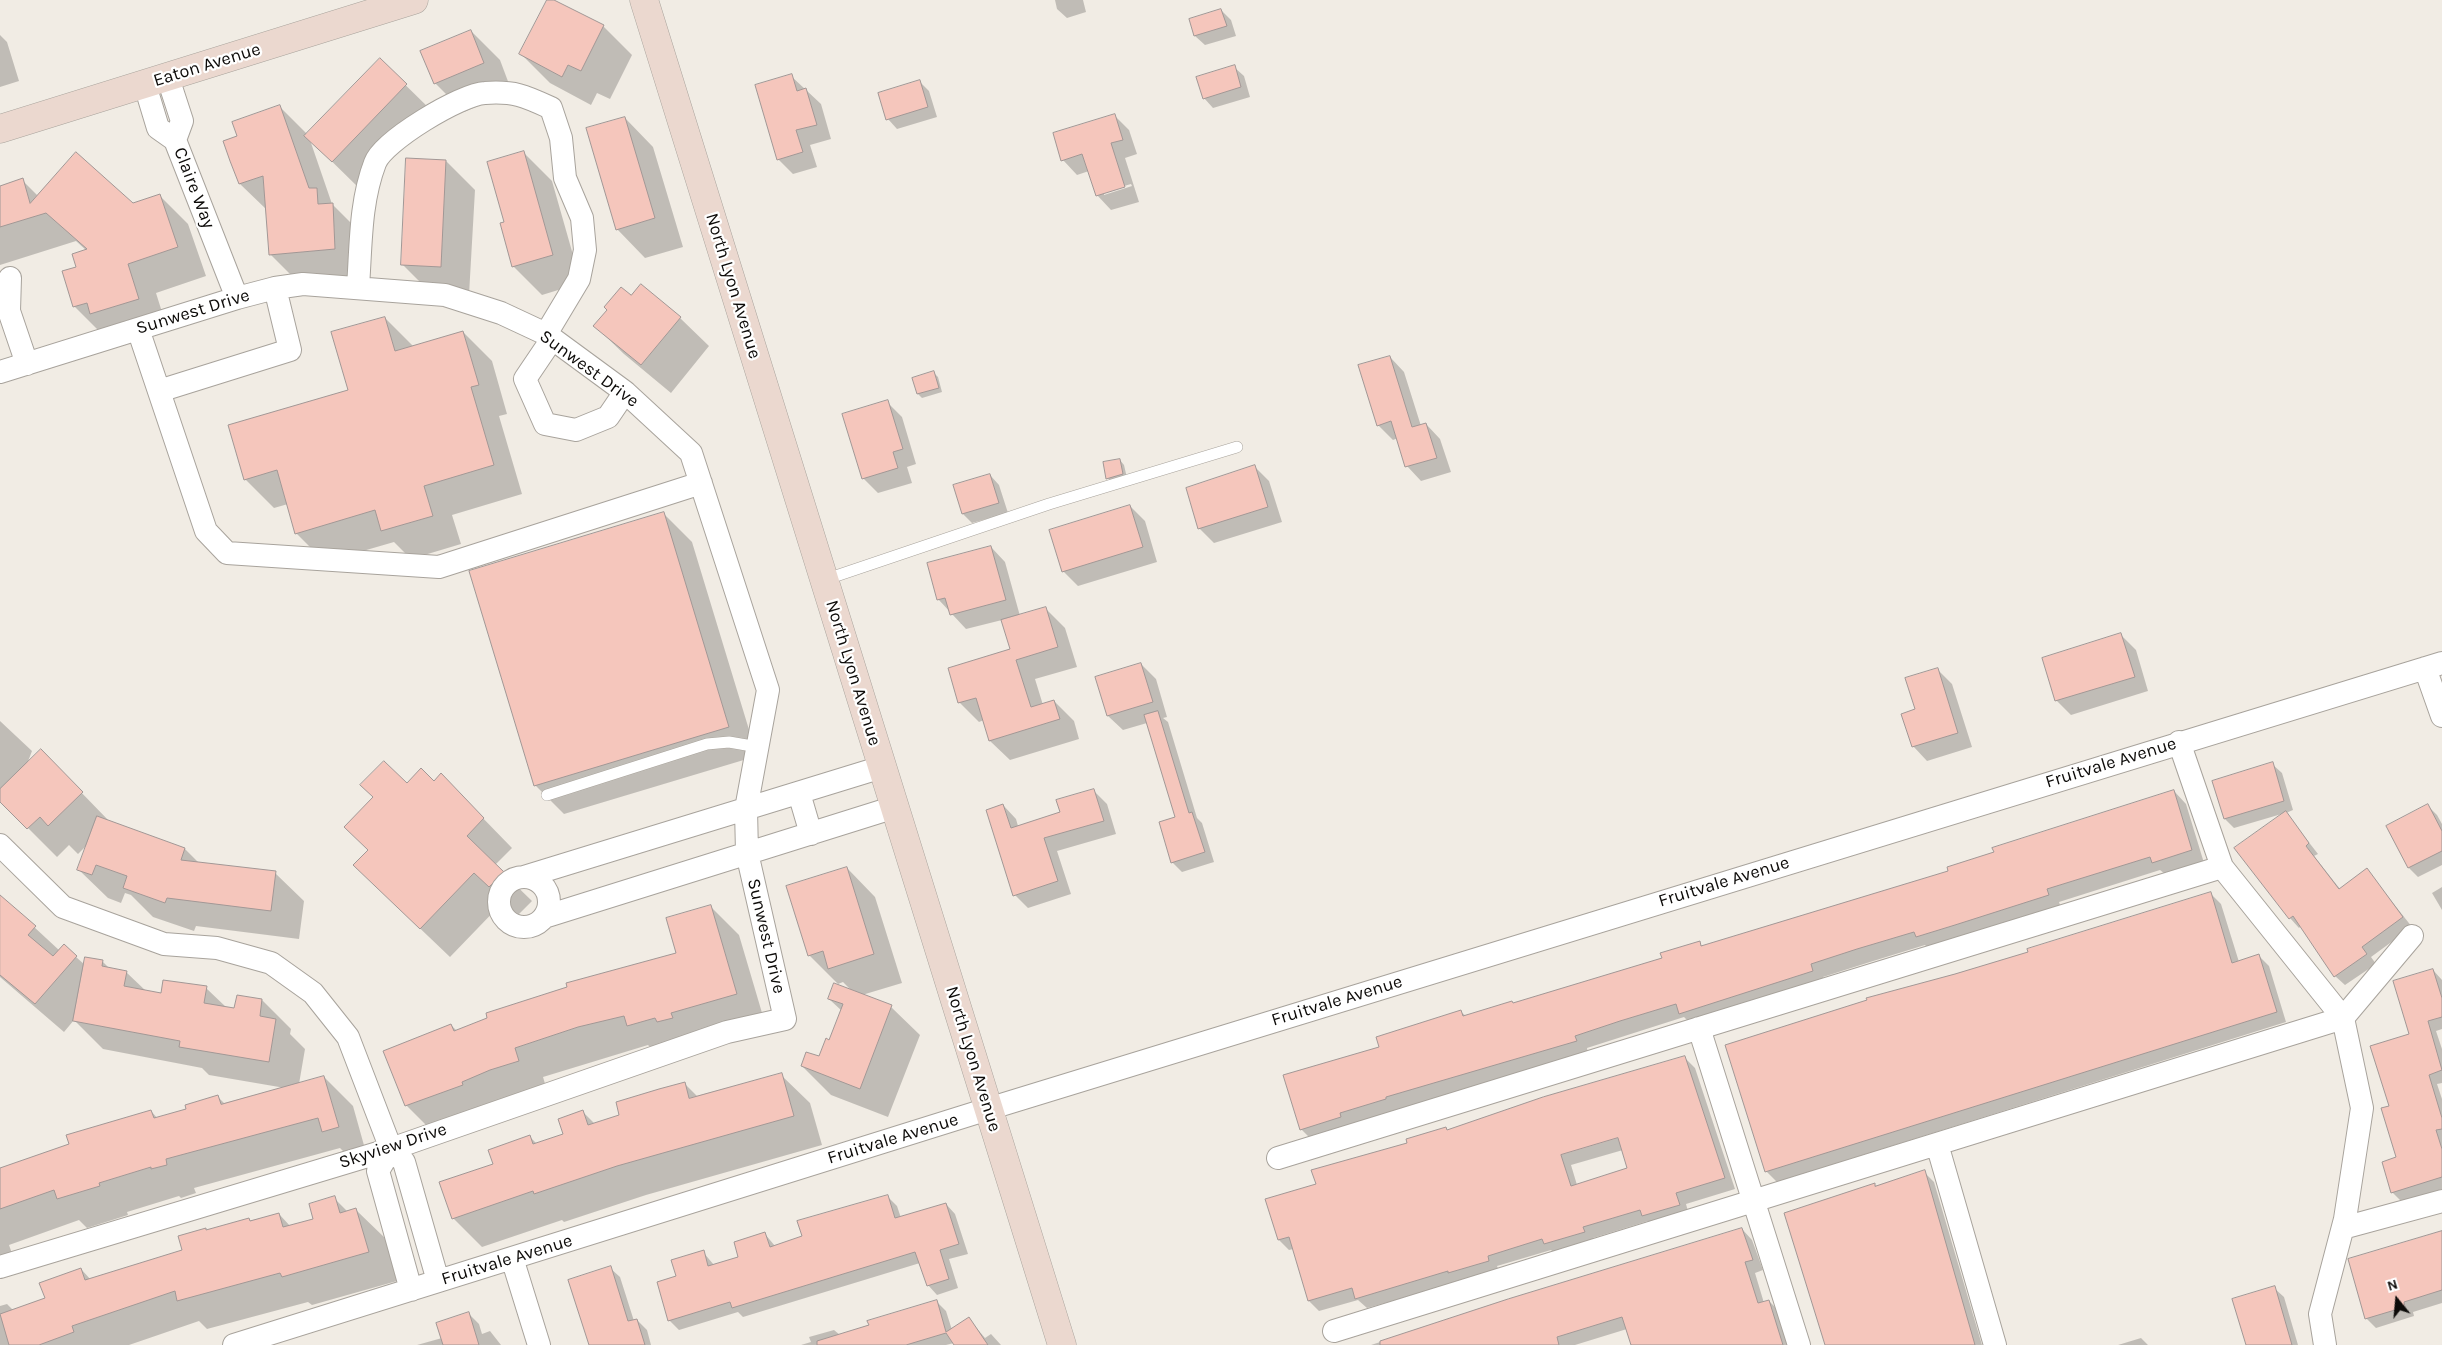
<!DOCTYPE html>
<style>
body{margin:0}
#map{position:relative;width:2442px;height:1345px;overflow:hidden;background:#f1ece4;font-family:Karla,sans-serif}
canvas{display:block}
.north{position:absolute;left:2372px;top:1275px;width:50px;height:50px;-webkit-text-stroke:4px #fff;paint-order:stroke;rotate:343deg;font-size:14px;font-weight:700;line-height:20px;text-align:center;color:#0d0b09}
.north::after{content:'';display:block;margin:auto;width:18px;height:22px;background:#0d0b09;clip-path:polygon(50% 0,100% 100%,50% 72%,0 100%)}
</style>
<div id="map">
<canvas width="2442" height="1345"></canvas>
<div class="north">N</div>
</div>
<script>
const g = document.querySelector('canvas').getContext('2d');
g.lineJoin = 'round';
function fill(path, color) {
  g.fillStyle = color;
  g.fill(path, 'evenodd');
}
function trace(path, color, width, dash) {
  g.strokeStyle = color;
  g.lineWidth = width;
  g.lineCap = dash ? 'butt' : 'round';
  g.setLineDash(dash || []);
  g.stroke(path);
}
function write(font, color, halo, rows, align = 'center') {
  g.font = font + ' Karla,sans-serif';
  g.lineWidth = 4.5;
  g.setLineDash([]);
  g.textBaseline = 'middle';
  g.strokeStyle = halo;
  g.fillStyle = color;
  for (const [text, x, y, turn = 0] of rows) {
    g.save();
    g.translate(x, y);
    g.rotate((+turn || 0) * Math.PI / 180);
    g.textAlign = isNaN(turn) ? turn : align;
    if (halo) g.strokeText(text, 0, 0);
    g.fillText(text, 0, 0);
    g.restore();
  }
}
fill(new Path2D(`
 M548,0l55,26 29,29 -22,44 -13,-6 -6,12 -41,-22 -29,-29z
 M1055,0h28l3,12 -19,6 -10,-9z
 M1221,10l10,10 5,16 -31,9 -10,-9z
 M471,31l29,29 12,32 -48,20 -29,-29z
 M0,35l7,7 12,39 -19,6z
 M380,60l55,54 -74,76 -51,-50 22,64 29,29 2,45 -64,5 -29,-29 -3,-44 -27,-26 -1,-48 41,-29 28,28z
 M1234,67l10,9 6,21 -37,11 -9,-10z
 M791,76l30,28 10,35 -21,6 7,22 -24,7 -15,-15z
 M919,81l10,10 8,26 -40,12 -9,-10z
 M1114,115l15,15 8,24 -12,4 14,44 -28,8 -14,-15 -8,-24 -12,4 -14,-15zM1131,184l1,2 -28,9v-3z
 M625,118l28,29 30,100 -38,11 -28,-29z
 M523,152l29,29 29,102 -39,12 -29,-29 -7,-43z
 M446,161l29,29 -6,105 -38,-2 -29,-29z
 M22,180l16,16 95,8 26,-9 29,29 18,52 -50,17 11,35 -64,7 -29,-29 4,-38 9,-17 -11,-10 -76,24v-78z
 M632,297l48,21 29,28 -38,47 -47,-39 -29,-28z
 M385,318l29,29 49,-15 29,29 15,53 -8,2 23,78 -70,21 9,29 -50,15 -17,-17 -69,20 -29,-29 -8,-29 -14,4 -29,-29 105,-88z
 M1390,357l14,15 17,54 5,-2 14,15 11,33 -30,9 -14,-15 -9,-28 -5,2 -15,-15z
 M933,372l5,5 4,15 -20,6 -4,-4 -5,-15z
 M887,402l15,15 14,47 -9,3 5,16 -34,10 -15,-15z
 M1120,460l4,5 3,13 -15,5 -4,-5z
 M1254,466l15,15 13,41 -68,21 -15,-15z
 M990,475l9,10 9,28 -36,10 -9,-9z
 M1130,506l15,15 12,41 -79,24 -15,-15z
 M663,513l29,29 65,214 -193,58 -29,-29z
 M991,547l14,15 15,54 25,-8 20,20 12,39 -42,12 8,26 11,-4 20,20 5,18 -69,21 -20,-19 -6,-21 -5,2 -20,-20 52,-52 -9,-30 -36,9 -28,-30z
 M2121,635l15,15 12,41 -77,24 -15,-15z
 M1141,664l15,15 11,38 -4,1 5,4 29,96 5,5 12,39 -32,10 -10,-10 4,-44 -29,-95 -24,7 -15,-14z
 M1937,669l15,15 20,63 -45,14 -14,-15 3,-36z
 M0,721l32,30 -5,13 14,-13 69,71 75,27 14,14 76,10 29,28 -5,38 -103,-13 -2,5 -41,-14 -22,-22 -6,-2 -4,10 -13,-5 -29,-28 10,-27 -11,11 -9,-9 -12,12 -57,-57z
 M2272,764l10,9 11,37 -7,3 32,41 -4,2 26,33 27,-19 45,57 -41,30 5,7 -31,21 -10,-9 -34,-50 -2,2 -9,-10 -5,-105 -51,15 -9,-9z
 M441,775l71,73 -17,17 37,36 -14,14 -14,-14 -54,56 -66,-63 -15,-44 38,-65 27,-2z
 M1094,791l13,13 9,30 -59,17 14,43 -43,14 -13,-13 -12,-90 13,14 2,7 43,-13z
 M2174,791l12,13 18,59 -39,11 -5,-4 -101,32 2,6 -132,41 -4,-4 -55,17 -47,15 2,6 -132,43 -9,-9 -97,31 1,5 -275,88 -12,-12 80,-81 80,-36 5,4 47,-12 150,-45 36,-16 4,4 247,-75 45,-19z
 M2428,806l9,9 5,9v41l-24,12 -9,-9 -22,-41z
 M847,868l28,29 27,86 -40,12 29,12 29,28 -32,82 -57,-22 -29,-29 17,-8 11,-17 12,-30 -13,-12 24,-7 -10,-10 -5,2 -29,-29z
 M2442,887v23l-10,-17z
 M2211,894l10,10 18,58 20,-6 10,10 17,56 -509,160 -11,-11 102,-171 161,-48z
 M6,901l54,50 16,6 9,8 17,-4 8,8 16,3 20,19 16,3 44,-6 21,20 9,1 26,-9 29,29 -1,5 15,15 -6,35 25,-7 29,29 14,50 -15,4 -12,-12 -146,40 2,5 -15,5 -2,-2 -52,16 1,3 -41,13 -8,-8 -70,25 6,17 -15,6v-99l70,-24 81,-34 7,8 30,-9 30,-13 7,7 60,-16 -76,-13 -7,-7 -99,-19 -29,-29 -10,12 -64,-55v-69z
 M710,906l29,29 26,88 -108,31 -9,-9 -105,32 4,13 -112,44 -29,-29 45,-80 6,6 221,-77z
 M2433,970l9,10v49l-6,2 6,18v34l-5,1 5,15v90l-40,13 -10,-10 6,-34 -8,-52 21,-71z
 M1685,1058l10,10 40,121 -49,15 3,11 -36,11 -5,-5 -55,17 1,4 -39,12 -4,-4 -54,16 2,5 -132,37 -9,-8 -39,11 -10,-10 -16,-52 -4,1 -10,-10 38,-56 129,-56 2,3zM1623,1150l6,19 -52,16 -6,-20z
 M781,1075l29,28 12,42 -176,50 -82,27 -2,-2 -80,27 -29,-29 41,-53 35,-29 8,8 28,-9 18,-23 12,12 26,-9 64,-31 13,13z
 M1924,1172l10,10 48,163h-156l48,-161 3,3z
 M887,1196l10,10 4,12 45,-14 9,10 13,40 -19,5 9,29 -21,7 -9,-10 -8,-22 -177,54 -5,-5 -59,18 -10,-10 9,-43 25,-25 11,13 26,-7 25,-24 10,12 29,-9z
 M334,1198l14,14 8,-2 29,28 12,43 -85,24 -4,-3 -101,27 -8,-8 -70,24h-129v-39l7,-2 6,6 33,-12 35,-29 10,11 92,-29 -4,-14 100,-23 12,13 24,-7z
 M1742,1229l10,11 11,30 -8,3 9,30 5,-2 11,11 10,33h-158l-5,-16 -52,16h-204l185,-60z
 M2442,1231v72l-29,9 1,4 -38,12 -10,-10 -17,-58z
 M610,1268l10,9 14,44 3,-1 10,10 4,15h-61z
 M2274,1288l10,9 14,48h-51z
 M936,1301l10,10 6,19 17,-11 16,19 6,-4 10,11h-45l-2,-2 -8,2h-145l10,-3 -2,-5 25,-7 6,5z
 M469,1314l10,10 3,10 8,-3 11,14h-84l25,-7z
 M2141,1338l7,7h-30z`), '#0003');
const building = new Path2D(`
 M547,0h7l50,25 -23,46 -13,-6 -6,12 -43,-23z
 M1221,9l6,17 -33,10 -5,-17z
 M471,30l13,33 -50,21 -14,-33z
 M380,58l27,26 -75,78 -28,-26z
 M1235,65l6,22 -38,12 -7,-22z
 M792,74l5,17 9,-3 11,37 -21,5 7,22 -26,8 -22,-75z
 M920,80l8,27 -42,13 -8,-27z
 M280,105l29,83h8l1,16 15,-1 2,46 -66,6 -6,-79 -24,8 -9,-23 -7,-20 14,-5 -5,-14z
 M1115,114l8,26 -12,3 14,44 -29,9 -14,-42 -21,7 -8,-28z
 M625,117l30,101 -39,12 -30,-102z
 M524,151l29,104 -41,12 -12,-44 4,-1 -17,-60z
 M76,152l57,51 27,-9 18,53 -50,17 11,35 -49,15 -3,-11 -14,4 -11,-36 14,-4 -4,-13 15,-5 -41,-36 -46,14v-41l23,-8 7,25z
 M406,158l40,2 -5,107 -40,-2z
 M641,284l40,33 -40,48 -48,-39 14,-16 -3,-3 17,-20 10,8z
 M385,317l10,34 68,-20 16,54 -8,2 23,78 -70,21 9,30 -52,15 -6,-21 -80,24 -18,-64 -33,10 -16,-55 120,-35 -17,-58z
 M1390,356l22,71 14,-4 11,35 -32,9 -14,-46 -14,5 -19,-61z
 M934,371l5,17 -22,6 -5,-16z
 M888,400l15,49 -10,3 5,16 -36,11 -20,-65z
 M1120,459l3,15 -17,5 -3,-17z
 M1255,465l13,42 -70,22 -12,-41z
 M990,474l9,29 -37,11 -9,-29z
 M1130,505l13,42 -81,25 -13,-42z
 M664,512l65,215 -195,59 -65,-215z
 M991,546l15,54 -56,15 -5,-17 -8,2 -10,-37z
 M1046,607l12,40 -42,13 15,47 23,-7 6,19 -71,22 -13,-43 -18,5 -10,-35 62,-19 -9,-29z
 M2121,633l14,44 -80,24 -13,-43z
 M1141,663l12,39 -46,14 -12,-39z
 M1938,668l20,65 -46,14 -11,-33 14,-5 -10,-31z
 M1158,711l31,102 3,-1 13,40 -34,11 -12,-41 16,-5 -31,-102z
 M41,749l42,43 -35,34 -8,-9 -13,12 -27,-27v-13z
 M384,761l23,22 14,-15 13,13 7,-8 43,45 -17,18 37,36 -15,15 -15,-14 -54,56 -67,-64 15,-15 -24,-23 29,-30 -13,-12z
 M2273,762l11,39 -60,18 -12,-38z
 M1094,789l10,32 -60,17 14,43 -45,15 -27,-86 17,-6 8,24 49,-16 -4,-12z
 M2174,790l18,60 -40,13 -2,-6 -103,32 2,6 -94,30 -39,12 -2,-5 -57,17 -46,15 2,7 -134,43 -3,-10 -56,17 -45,15 2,5 -191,56v2l-46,14 1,4 -41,13 -17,-55 96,-28 -3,-10 85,-27 2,6 49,-15 1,2 149,-45 -2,-5 40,-12 1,5 247,-75 -1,-4 47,-15 -2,-4z
 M2428,804l14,27v20l-34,17 -22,-42z
 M2286,811l23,32 -3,3 33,43 28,-21 36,49 -41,30 5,7 -33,23 -41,-61 -4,3 -55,-71z
 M97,816l88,32 -4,12 95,11 -5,40 -104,-13 -2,5 -42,-15 4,-12 -31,-11 -4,10 -15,-5z
 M847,867l27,87 -46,15 -5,-18 -15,5 -22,-70z
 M2211,892l21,71 27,-9 18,58 -512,160 -40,-127 142,-45 -1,-2 89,-24 73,-22 -1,-3z
 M0,895l36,31 -8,9 25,21 11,-12 13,12 -42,48 -35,-29z
 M711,905l26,89 -66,19 2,5 -16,4 -2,-4 -28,8 -3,-10 -46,11 -63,21 4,13 -29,9 -28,12 1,3 -58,21 -22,-55 68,-27 3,7 33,-13 -1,-5 81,-26 -1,-4 110,-30 -10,-35z
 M85,957l18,3 -1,6 25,5 -3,15 37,7 2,-13 44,6 -3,17 30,5 3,-13 25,4 -2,17 16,3 -7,43 -90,-15 1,-6 -107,-20z
 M2433,969l9,29v19l-14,4 14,49 -13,5 13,43v11l-6,1 6,19v28l-51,16 -9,-31 14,-5 -15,-49 8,-2 -19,-60 39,-12 -16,-53z
 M834,983l58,22 -32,84 -59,-23 5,-14 13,4 7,-18 3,2 14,-36 -15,-5z
 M1685,1056l40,122 -49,15 4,12 -38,11 -2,-6 -57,17 2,5 -41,12 -2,-5 -54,17 1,5 -41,12v-2l-93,28 -3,-11 -44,13 -19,-64 -11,3 -13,-41 51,-15 -5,-14 96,-27 -1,-4 40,-12 1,3 96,-33zM1618,1138l9,30 -56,18 -10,-31z
 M782,1073l12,43 -177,50 -83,28 -1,-3 -81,28 -13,-37 54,-18 -5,-14 42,-15 3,9 30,-10 -5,-15 25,-9 5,15 31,-10 -3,-13 43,-13 26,-7 4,16z
 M324,1076l15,51 -17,5 -4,-14 -152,41 1,6 -16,4v-2l-52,16 1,3 -43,13 -3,-9 -54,19v-41l69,-24 -3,-9 85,-25 3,8 32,-9 -1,-4 33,-10 3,9z
 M1925,1170l50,175h-150l-41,-132 91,-30v3z
 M888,1195l7,23 51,-15 13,41 -19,6 9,29 -22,7 -12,-34 -183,56 -2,-6 -62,19 -11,-39 19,-6 -5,-16 33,-10 4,16 30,-9 -4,-15 31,-10 5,15 32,-11 -5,-15z
 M335,1196l5,17 16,-5 13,44 -87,25 -2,-4 -103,28 -2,-10 -103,35 2,6 -35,13h-30l-9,-31 45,-16 -6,-15 42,-15 4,12 97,-30 -4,-14 28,-8v2l43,-12 1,3 29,-8 4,14 30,-8 -4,-15z
 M1742,1228l11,32 -8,2 13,41 11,-3 14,45h-152l-9,-28 -65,20 2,8h-179v-4l128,-42z
 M2442,1231v59l-38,12 1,5 -40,12 -17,-60z
 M611,1266l17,55 9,-2 8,26h-56l-21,-65z
 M2275,1286l17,59h-46l-14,-46z
 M937,1300l9,32 23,-15 19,28h-34l-8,-12 -40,12h-89v-4l52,-16 -2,-4z
 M469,1312l10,33h-36l-7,-22z`);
fill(building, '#f5c6bc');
trace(building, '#a19795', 1);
const lane = new Path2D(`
 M824,580l225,-76 188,-57
 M547,795l160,-51 22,-2 29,5`);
const street = new Path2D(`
 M168,78l14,43 -7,19
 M145,85l13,43 17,12 62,158
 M10,278l-1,33 18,53
 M358,287c3,-42 2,-85 17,-124 8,-22 86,-69 110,-70 30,-2 40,3 66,15l10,30 4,40 17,40 3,32 -6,29 -33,55
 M138,329l68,202 21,22 212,14 262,-84
 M552,339l-27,40 20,45 31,6 32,-13 17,-25
 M0,372l237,-74 38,-10 28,-4 142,11 56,18 45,21 79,58 66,61 77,237 -22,119 1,44 38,166 -58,13 -336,117 -391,118
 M159,391l131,-41 -15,-62
 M2425,668l17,48
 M2179,742l43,125 121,151 19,90 -17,111 -25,95 5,31
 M799,793l12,41
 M0,845l63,62 101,37 53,4 54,15 42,30 35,44 43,112 13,13 34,119
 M499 902a25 25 0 1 1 50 0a25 25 0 1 1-50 0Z
 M524,877l358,-110
 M544,917l351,-110
 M1699,1028l100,317
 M1937,1144l58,201
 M391,1149l-13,22 33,119
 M1278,1158l944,-291
 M2343,1228l99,-27
 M512,1258l27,87
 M1334,1331l1009,-313 69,-82
 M234,1345l754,-236 1454,-446`);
const secondary = new Path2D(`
 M644,0l418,1345
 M0,129l414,-129`);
trace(lane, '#a8a39c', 12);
trace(street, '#a8a39c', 24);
trace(secondary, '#a8a39c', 29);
trace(lane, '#fff', 11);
trace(street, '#fff', 22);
trace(secondary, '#ebd8cf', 28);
write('18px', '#0d0b09', '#fff', [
 ["Eaton Avenue",207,65,-17],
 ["Claire Way",194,188,69],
 ["North Lyon Avenue",733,286,73],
 ["Sunwest Drive",193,312,-17],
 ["Sunwest Drive",589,369,36],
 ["North Lyon Avenue",853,673,73],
 ["Fruitvale Avenue",2111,763,-17],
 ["Fruitvale Avenue",1724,882,-17],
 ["Sunwest Drive",766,936,77],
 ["Fruitvale Avenue",1337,1001,-17],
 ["North Lyon Avenue",973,1059,73],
 ["Fruitvale Avenue",893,1139,-17],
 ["Skyview Drive",393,1146,-18],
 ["Fruitvale Avenue",507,1260,-17]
]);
</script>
